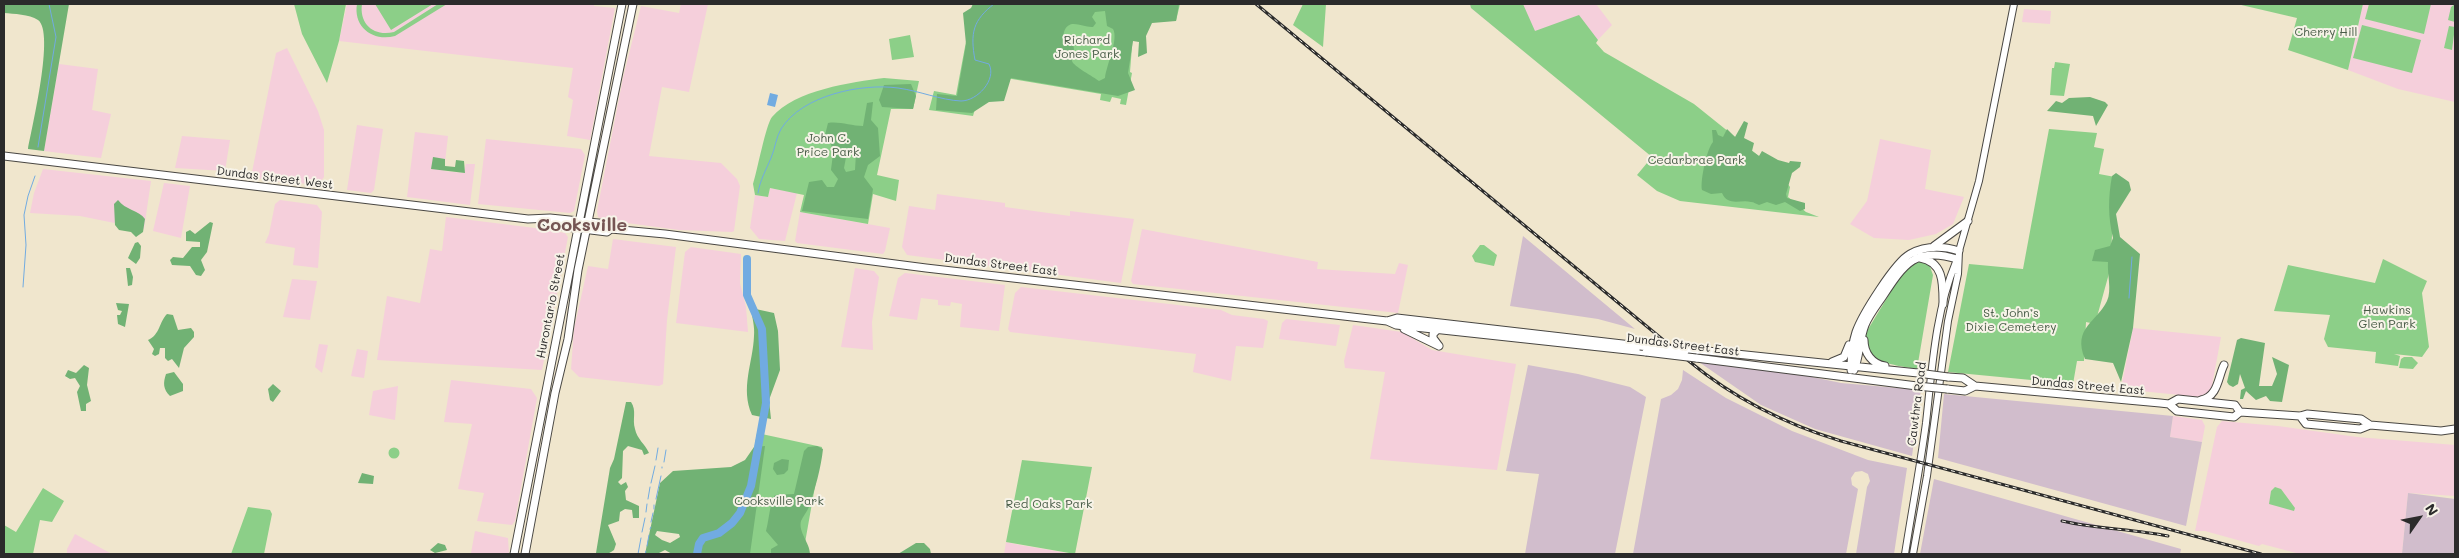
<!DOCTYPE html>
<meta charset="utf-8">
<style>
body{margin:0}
#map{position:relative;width:2459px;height:558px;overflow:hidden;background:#f0e6cd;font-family:Mali,sans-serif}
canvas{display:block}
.frame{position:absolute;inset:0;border:5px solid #2b2b2b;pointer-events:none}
.north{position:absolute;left:2394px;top:493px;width:50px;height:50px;-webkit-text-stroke:4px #f7f3e8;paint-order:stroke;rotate:57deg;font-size:14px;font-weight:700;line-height:20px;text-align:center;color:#2b2b2b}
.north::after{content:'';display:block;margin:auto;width:18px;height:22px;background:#2b2b2b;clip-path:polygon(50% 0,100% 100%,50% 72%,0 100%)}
</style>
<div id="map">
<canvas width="2459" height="558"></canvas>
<div class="frame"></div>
<div class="north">N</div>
</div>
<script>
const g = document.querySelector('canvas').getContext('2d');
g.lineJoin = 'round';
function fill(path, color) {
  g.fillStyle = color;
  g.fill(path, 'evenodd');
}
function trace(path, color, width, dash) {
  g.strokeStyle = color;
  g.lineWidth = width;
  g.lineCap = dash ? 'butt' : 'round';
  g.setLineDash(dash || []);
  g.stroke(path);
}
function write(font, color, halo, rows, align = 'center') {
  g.font = font + ' Mali,sans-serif';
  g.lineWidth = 4;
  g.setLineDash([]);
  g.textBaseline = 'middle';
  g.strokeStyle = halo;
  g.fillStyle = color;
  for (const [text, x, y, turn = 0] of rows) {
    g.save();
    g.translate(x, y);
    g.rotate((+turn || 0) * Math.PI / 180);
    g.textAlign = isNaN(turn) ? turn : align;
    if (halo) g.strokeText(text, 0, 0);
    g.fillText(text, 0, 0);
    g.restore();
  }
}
fill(new Path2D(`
 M347,4h247v2l21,2 -25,132 -23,-4 6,-36 -5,-3 5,-29 -234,-27z
 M681,4h27l-19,88 -27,-5 -13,69 72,7 16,16 3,7 -6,45 -2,1 -53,-2 -74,-10 -7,-3 -1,-6 26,-133 18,-72 38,7z
 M1470,4h126l16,21 -17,18 -42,32 -82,-67z
 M2363,4h92v98l-57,-13 -50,-19z
 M2024,9l27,2 -1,13 -28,-2z
 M287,48l31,63 6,19v47l-5,7 -34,-1 -34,-6 25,-124z
 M59,64l39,5 -6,41 19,4 -10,44 -57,-7z
 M357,125l26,4 -9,61 -3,3 -24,-3z
 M415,132l33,4 -4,35 20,2 2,-9h9l-5,41 -63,-8z
 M182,136l48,4 -5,31 -50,-3z
 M486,139l95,10 4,6 -11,56 -4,2 -92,-9z
 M1880,139l51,11 -6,39 39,8 -11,27 -17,10 -27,6 -35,-2 -24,-14 17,-23z
 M43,169l108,12 -7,48 -64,-13 -50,-3 4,-20z
 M164,183l26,3 -9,52 -28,-7z
 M770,188l27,5 -12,48 -26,-2 -9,-11 5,-33 13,2z
 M937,194l68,9v4l65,9v-5l64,8 -13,64 -214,-28 -5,-8 7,-41 26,4z
 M280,200l37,5 5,7 -4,56 -25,-3 2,-17 -30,-5 4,-9 6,-30z
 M800,212l90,16 -5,23 -2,3 -86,-11 -2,-2z
 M446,217l97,12 22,4 3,4 -26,133 -165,-10 10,-64 33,7 10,-54 12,2z
 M1142,229l176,33 -1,7 78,5 4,-11 9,2 -10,48 -265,-29 -2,-3z
 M613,239l63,8 -9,73 -4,64 -4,2 -80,-9 -8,-8 3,-40 14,-63 20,3z
 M691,247l50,7 -1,29 6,24 2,25 -72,-9 9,-71z
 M855,268l19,3 5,6 -7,45 1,28 -32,-3z
 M905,273l100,12 -6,46 -39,-4 2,-23 -11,-2 -1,4 -12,-1v-5l-17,-2 -4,22 -28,-4 9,-38z
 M292,279l25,2 -7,39 -27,-3z
 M1021,287l200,23 11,5 32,4 4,2 -5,27 -27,-2 -5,35 -38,-9 3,-18 -186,-22 -2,-3 7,-36z
 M1286,319l54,6 -4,21 -57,-7 3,-16z
 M1353,325l49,7 30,18 84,14 -19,106 -127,-11 15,-87 -40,-4 -1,-7z
 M2133,328l88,9 -10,54 -12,6 -78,-8z
 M319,344l9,1 -6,28 -7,-6z
 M357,349l11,2 -4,27 -13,-2z
 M451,380l80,9 6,9 -22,123 -3,4 -35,-4 7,-28 -26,-4 14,-65 -28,-2z
 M398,386l-3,34 -26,-5 4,-24z
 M2173,416l29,4 3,6 -3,16 -32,-5z
 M2222,421l56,5 79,11 98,8v51l-47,-3 -6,61h-102l-38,-10 -3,2 -54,-15h-10l22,-104z
 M475,531l33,7 1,16 -38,-1z
 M75,534l37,20h-45v-5z
 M1006,542l14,3 54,9h-70z`), '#f5cfdb');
fill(new Path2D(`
 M1523,236l112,93 -37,-10 -88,-13z
 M1699,362l99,12 43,9 80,7 -9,66 -97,-27 -54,-24z
 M1528,365l50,9 52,13 16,10 -31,157h-90l14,-80 -33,-3z
 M1683,370l43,28 66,33 76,29 39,8 -13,86h-38l11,-67 3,-6 -2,-7 -6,-3 -7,1 -4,6 1,7 6,4 -12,65h-213l28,-155 10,-4 7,-6 4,-9z
 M1944,394l229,22 -3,21 32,5 -16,84 -248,-68z
 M1934,479l247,70 -1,5h-260z
 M2408,493l47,6v55h-53z`), '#d1bdcc');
fill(new Path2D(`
 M294,4h52l-7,37 -12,42 -25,-49z
 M357,4h5c-3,20 12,33 32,28l44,-28h9l-52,32c-22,6 -42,-9 -38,-32z
 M375,4h58l-42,26z
 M973,4h207l-4,17h-42l-4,51 2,1 -6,32 -6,-1 1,-5 -9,-2 -2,5 -10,-2 1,-6 -95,-16 -16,21 -15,10 -2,7 -44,-6 5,-19 22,4z
 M1303,4h23l-3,43 -30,-22z
 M1470,4h53l12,27 44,-16 19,25 -2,3 8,9 90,52 86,69 10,14 -2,10 18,15 13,5 -139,-16 -23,-10 -20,-16 15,-18 -181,-149z
 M2237,4h126l-15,66 -60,-20 9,-32z
 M2369,4h62l-7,30 -59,-15z
 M2455,4v18l-7,-2 3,-13z
 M2362,25l59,15 -9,33 -59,-15z
 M2449,26l6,1 -3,23 -8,-2z
 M910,35l4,22 -22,3 -3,-21z
 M2055,62l15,2 -6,32 -14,-1 2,-27h2z
 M884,78l35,3 -6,28h-22l-14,66 22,5 -3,21 -23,-7 -5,30 -68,-12 4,-17 -34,-7 -2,9 -13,-2 -2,-11c4,-12 13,-60 19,-67 23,-27 80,-35 112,-39z
 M2049,129l48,4 -3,14 10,2 -5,25 16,3 -4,78 2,4 -18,65 -9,-2 -2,39h-7l-4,23 -125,-12 21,-108 54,5z
 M1480,245h4l13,10 -3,11 -19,-4 -3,-6z
 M2383,259l44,22 -5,12 7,54 -7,10 -28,-3 6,2 -2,10 -23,-3 1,-11 -48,-5 -4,-8 6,-24 -56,-4 14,-46 87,18z
 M1918,261l11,3 4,11 -16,94c-21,-4 -60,-6 -50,-38l35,-58 5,-6z
 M2404,357h8l6,6 -5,6 -14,-1 2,-9z
 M757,433l65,14 -19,107h-68z
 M388.5 453a5.5 5.5 0 1 1 11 0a5.5 5.5 0 1 1-11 0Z
 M1022,460l70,7 -17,87 -69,-12z
 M2275,487l6,2 14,19 -1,3 -25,-7 2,-13z
 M43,488l21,13 -12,21 -12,-2 -7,34h-29v-29l12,7z
 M248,507l22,3 2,4 -8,40h-33z`), '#8ccf88');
fill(new Path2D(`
 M4,4h65l-25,147 -16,-2c4,-22 27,-117 10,-129 -9,-6 -24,-6 -34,-7z
 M973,4h206l-3,17 -24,2 -6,13 1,17 -9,4 1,-15 -6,-1 -5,32 7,17 -17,6 -107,-18 -7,23 -15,1 -17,11 -36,-3 1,-16 20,2 9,-52 -3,-31 8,-5zM1105,11l2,15 6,3c6,10 -7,37 -8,49l-6,3c-5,-4 -26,-15 -27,-20 -1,-6 4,-9 1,-16l-6,-1c-3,-4 -4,-7 -3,-12 5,-15 19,-4 29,-5l3,-4 -4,-6 3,-5z
 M911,84l5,12 -3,13 -31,-2 -3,-7 5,-15z
 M2090,97l15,5 3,3 -12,21 -3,-10 -46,-5 9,-10 6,2 7,-5z
 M873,102l-2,18 7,8 2,28 -12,9 -4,12 9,12 -5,30 -66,-8 7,-29 13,-2 5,7h7l4,-8 -7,-9c2,-14 4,-24 -6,-35l3,-12c11,-2 23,3 35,3l4,-23zM851,149l5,4 -1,17 -9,2 -2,-4 3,-16z
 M1744,121l4,2 -4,15 10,5 -2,8 7,5 3,-5 16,9 11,3 1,-2 11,1 -1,5 -8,6 -6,21 1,4 18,5v6l-5,2 -15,-9 -9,3 -9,-3 -8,3c-3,-1 -5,-3 -8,-3 -10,-3 -23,5 -29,-9l-11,1 -9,-4c-2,-9 5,-42 11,-48l-1,-12h4l2,5 5,2 4,-8 8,8z
 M433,157l12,2v7l10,1 1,-7 8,1 1,12 -34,-4z
 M2116,173l13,9 2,8 -15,24 4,23 20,17 -7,74 -12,54 -8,-19 -28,-4c-13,-31 12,-37 22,-58 5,-11 0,-27 1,-39l-16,-1 3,-11 15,-4 3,-8c-5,-21 -5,-40 -1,-62z
 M118,200c7,10 21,10 27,19l-2,13 -7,5 -5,-5 -12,-2 -4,-5 -1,-21z
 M210,222l3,1 -6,29 -6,8 4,10 -4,6 -5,-1 -6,-9 -18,-1 -2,-5 3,-3 10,1 9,-11h8v-5l-14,-1v-9l4,-2 5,4z
 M138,242l3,4 -1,12 -4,6 -8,-6 7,-15z
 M126,268h4l3,9 -1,8 -4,1z
 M116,303l13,1 -4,23 -7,-3 -1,-9h3l2,-4 -4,-1z
 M751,308l23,5 4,18 2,39 -11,30 2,19 -19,-4c-12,-27 1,-52 2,-79 1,-9 -2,-19 -3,-28z
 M167,314l6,1 5,15 13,-2 3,4v5l-10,11 -5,20 -7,-9 -4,2 -3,-3v-10h-5l-1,6 -4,2 -3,-2 2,-5 -6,-9c12,-5 11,-18 19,-26z
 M2241,338l24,5 -6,43h13l5,-12 -5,-17 17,8 -7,37 -12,-1 -4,-5 -10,4 -10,-9 -3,8h-3l1,-9 4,-2 -5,-14 -2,10 -5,3 -4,-2 -2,-3 10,-42z
 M84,365l5,3 -2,17 4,16 -5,3v7h-5l-4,-19 3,-6 -5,-8 -5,1 -5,-3 3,-6 8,3z
 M174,372l9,12v7l-13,5c-7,-7 -7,-13 -4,-22z
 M273,384l8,7 -8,11 -3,-2 -2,-11z
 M626,402h5c6,9 1,17 4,27 2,10 10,15 14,24l-5,2 -2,-5 -14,-4 -5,5 -1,27 -4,4 3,3 5,-3 2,5 -3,4 1,9 13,6v12h-6l-1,-8 -7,-1 -5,3 -1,9 -11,4 8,19 -2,6c-5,4 -11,6 -18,3l14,-85 4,-9z
 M765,446l-15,108h-78l-7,-4 -8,4h-12l15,-71 13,-12 58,-4 14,-7 9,-13zM657,531l22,3 1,3 -10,6 -8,-3 -7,-5z
 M817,446l6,3c-2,19 -8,40 -14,58 -2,5 -6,9 -8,14 -3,11 9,22 9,33h-39v-5l7,-4 -12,-14c3,-10 4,-30 9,-36l19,-1 10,-43 4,-4z
 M782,459l7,1 -1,10 -4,4 -7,1 -4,-6 1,-6z
 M362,473l12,3 -1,8 -15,-1z
 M438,543l7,2 2,5 -12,3 -5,-3z
 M916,543h8l6,6 1,5h-33z`), '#71b274');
fill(new Path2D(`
 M770,93l8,2 -3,12 -8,-2z`), '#71abe1');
trace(new Path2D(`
 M38,147l18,-110 -7,-33
 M758,193c2,-13 8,-23 13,-35 4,-9 5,-21 10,-29 21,-34 81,-46 117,-41 22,3 42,12 63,13 16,0 36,-21 28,-37l-14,-4c-5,-27 -2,-40 19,-56
 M23,287l3,-42 -2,-30 4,-19 7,-20
 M2129,298l3,-41
 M656,460l2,-12
 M664,462l2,-12
 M662,468v-1
 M651,483l4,-17
 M648,499l2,-12
 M656,499l5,-23
 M654,509v-4
 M646,512l1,-8
 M651,522l2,-9
 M650,529l1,-2
 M642,532l3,-14
 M647,546l2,-11
 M638,554l3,-16
 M645,554l1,-3`), '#71abe1', 1);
trace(new Path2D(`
 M697,554l2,-10 4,-6 16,-5 13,-10 8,-10 11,-27 15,-83 -4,-74 -15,-34v-36`), '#71abe1', 8);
const secondary = new Path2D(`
 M1905,554c7,-44 15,-87 21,-131 6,-53 9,-111 30,-161
 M1913,554l14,-78 21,-155 10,-47 1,-23 20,-70 35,-177`);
const primary = new Path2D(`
 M4,156l524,63 22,-1 58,6 3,5
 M544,220l6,5 57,7 4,-3 54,5 261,34 461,53 10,-3 243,28
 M1934,246l34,-25
 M1920,258c24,4 23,26 23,46
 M1387,321l9,4 250,27
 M1404,329l35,17
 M1438,329l-5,5v4l6,8
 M1864,340c0,13 8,24 21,26
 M1685,351l13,-1 220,23
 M1696,358l221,28
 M1832,362l12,-5 5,-12
 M1851,370c0,-13 1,-26 5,-38 6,-17 39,-70 54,-78 15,-8 33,-8 49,-3
 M1854,370c6,-14 5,-30 11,-45 4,-10 12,-20 18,-29 21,-32 33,-50 74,-37
 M1948,377l15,1 12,8 185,17 9,1 9,-5 57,6 5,7
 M1947,389l18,2 10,-5
 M2201,400c17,-3 17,-23 23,-35
 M2169,404l8,7 57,6 6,-5 60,4 7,-2 54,5 9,6
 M2300,416l6,8 54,5 10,-4 71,6 14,-2
 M514,554l108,-550
 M525,554l30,-161 13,-54 10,-69 55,-266`);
trace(secondary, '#494743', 8);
trace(primary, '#494743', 9);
trace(secondary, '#fff', 6);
trace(primary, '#fff', 7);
const rail = new Path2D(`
 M1256,4l434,358c45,37 95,62 151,79l420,113
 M2062,521c35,8 70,8 106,15`);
trace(rail, '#2b2b2b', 3);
trace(rail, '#f7f3e8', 1, [4]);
const primaryBridge = new Path2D(`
 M1640,346l45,5
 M1646,352l50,6
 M1918,373l30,4
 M1917,386l30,3`);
trace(primaryBridge, '#494743', 9, []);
trace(primaryBridge, '#fff', 7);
write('12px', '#485c47', '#f7f3e8', [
 ["Cherry Hill",2326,32],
 ["Richard",1087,40],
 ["Jones Park",1087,54],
 ["John C.",828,138],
 ["Price Park",828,152],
 ["Cedarbrae Park",1696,160],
 ["Hawkins",2387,310],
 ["Glen Park",2387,324],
 ["St. John’s",2011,313],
 ["Dixie Cemetery",2011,327],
 ["Cooksville Park",779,501],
 ["Red Oaks Park",1049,504]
]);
write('12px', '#2b2b2b', '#f7f3e8', [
 ["Dundas Street West",275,178,7],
 ["Dundas Street East",1001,265,7],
 ["Hurontario Street",551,306,-79],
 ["Dundas Street East",1683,345,7],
 ["Dundas Street East",2088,386,5],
 ["Cawthra Road",1917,404,-83]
]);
write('bold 18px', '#755553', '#f7f3e8', [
 ["Cooksville",582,225]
]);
</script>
